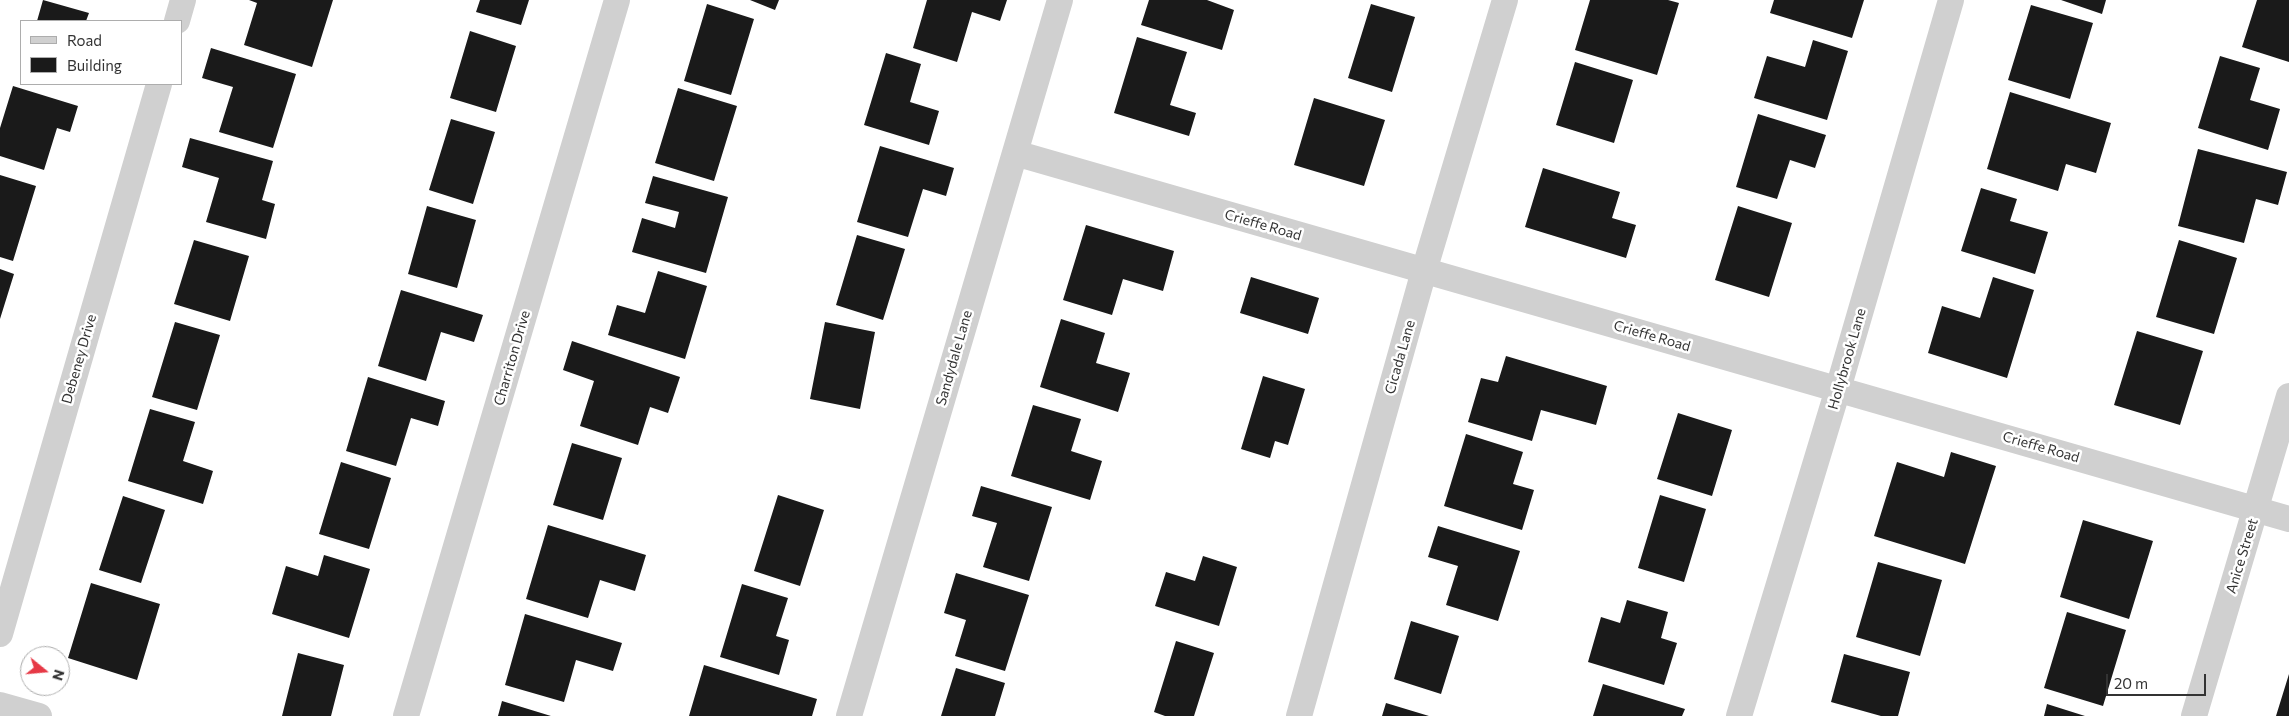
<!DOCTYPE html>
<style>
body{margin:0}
#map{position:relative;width:2289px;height:716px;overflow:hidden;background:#fff;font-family:Commissioner,sans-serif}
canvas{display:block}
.legend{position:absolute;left:20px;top:20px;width:162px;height:65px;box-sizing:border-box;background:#fff;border:1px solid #adadad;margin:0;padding:6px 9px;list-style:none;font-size:15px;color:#333}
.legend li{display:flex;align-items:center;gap:10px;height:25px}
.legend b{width:25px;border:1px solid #adadad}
.north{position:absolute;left:20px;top:646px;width:50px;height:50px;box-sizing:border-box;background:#fff;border:1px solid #adadad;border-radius:50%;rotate:107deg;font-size:14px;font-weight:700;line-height:20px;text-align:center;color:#333}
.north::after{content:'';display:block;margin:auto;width:18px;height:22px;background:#e63946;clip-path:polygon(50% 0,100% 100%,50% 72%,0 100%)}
.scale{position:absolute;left:2106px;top:674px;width:100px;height:22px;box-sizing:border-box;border:2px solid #333;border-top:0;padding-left:6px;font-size:15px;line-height:18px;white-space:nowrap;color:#333;-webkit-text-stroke:4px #fff;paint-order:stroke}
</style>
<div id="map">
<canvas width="2289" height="716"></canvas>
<ul class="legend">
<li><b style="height:6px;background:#d0d0d0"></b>Road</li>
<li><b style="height:14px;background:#1a1a1a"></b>Building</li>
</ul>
<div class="north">N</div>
<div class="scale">20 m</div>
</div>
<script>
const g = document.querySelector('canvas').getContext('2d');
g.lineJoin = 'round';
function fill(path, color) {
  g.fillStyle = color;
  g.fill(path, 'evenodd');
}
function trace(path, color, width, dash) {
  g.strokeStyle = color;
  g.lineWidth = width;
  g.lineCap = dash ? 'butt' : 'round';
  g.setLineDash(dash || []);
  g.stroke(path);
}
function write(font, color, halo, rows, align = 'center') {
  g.font = font + ' Commissioner,sans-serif';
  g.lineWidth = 5;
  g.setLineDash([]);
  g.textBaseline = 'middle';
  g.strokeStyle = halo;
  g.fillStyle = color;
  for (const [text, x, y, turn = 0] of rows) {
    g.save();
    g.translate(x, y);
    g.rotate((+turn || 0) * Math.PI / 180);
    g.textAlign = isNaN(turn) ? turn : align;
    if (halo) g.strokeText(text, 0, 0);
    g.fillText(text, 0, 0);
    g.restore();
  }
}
fill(new Path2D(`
 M43,0l46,13 -3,8h-49z
 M249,0h84l-21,67 -68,-22 13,-42z
 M480,0h49l-8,25 -45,-13z
 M750,0h29l-4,10z
 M927,0h80l-7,21 -28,-9 -15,50 -44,-14z
 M1149,0h58l27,10 -12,40 -81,-25z
 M1590,0h78l11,3 -22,72 -82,-25z
 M1774,0h90l-12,38 -82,-25z
 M2061,0h45l-4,14z
 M2257,0h32v62l-47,-15z
 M707,4l47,15 -23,76 -47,-14z
 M1371,4l44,13 -23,75 -44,-14z
 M2031,5l62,18 -23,76 -62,-19z
 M470,31l46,15 -20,66 -46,-14z
 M1137,37l50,15 -17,53 26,8 -7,23 -75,-23z
 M1813,40l35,11 -21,69 -73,-22 13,-42 38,11z
 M211,48l85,26 -23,74 -54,-16 14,-45 -31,-9z
 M886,53l35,11 -11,38 29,9 -10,34 -65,-20z
 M2220,56l40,12 -10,32 30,9 -12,41 -70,-22z
 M1575,62l58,18 -19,63 -58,-18z
 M13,86l65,20 -8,26 -13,-4 -13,42 -44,-14v-28z
 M678,88l59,18 -23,75 -59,-18z
 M2010,92l101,31 -15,50 -30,-9 -8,27 -71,-22z
 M1314,98l71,22 -21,66 -70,-21z
 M1758,114l68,21 -11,33 -25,-8 -13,39 -41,-12z
 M451,119l44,13 -22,72 -44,-14z
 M190,138l83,23 -11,39 13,4 -9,35 -60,-17 13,-44 -37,-11z
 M880,146l74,22 -8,28 -23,-7 -15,48 -51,-15z
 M2198,149l89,23 -9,33 -22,-6 -12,44 -66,-17z
 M1543,168l77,24 -8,26 24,7 -10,33 -101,-31z
 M0,175l36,11 -23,75 -13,-4z
 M653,176l75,21 -22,76 -74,-21 10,-34 33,10 4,-16 -34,-9z
 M1981,188l36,11 -7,22 38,11 -13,42 -74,-23z
 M427,206l49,14 -19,68 -49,-14z
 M1738,206l54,17 -23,74 -54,-17z
 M1086,225l88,26 -11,40 -40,-12 -11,36 -49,-15z
 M857,235l48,14 -22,71 -47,-15z
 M194,240l55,16 -19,65 -56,-17z
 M2179,240l58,18 -23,76 -58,-17z
 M0,269l14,5 -14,45z
 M658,271l49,15 -22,73 -77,-24 9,-30 28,8z
 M1251,277l68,21 -11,36 -68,-21z
 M1993,277l41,13 -27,88 -79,-25 14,-47 38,12z
 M401,290l82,25 -9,27 -33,-10 -15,49 -48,-15z
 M1061,319l44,14 -9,30 34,10 -12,39 -78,-25z
 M175,322l45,13 -23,75 -45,-13z
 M825,322l50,10 -15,77 -50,-10z
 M2137,331l66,20 -23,74 -66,-20z
 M572,341l108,36 -12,36 -18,-6 -12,38 -58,-19 14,-45 -31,-11z
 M1506,356l101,30 -11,39 -55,-15 -9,31 -64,-19 13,-44 17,4z
 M1263,376l42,13 -17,56 -13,-4 -5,17 -29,-9z
 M368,377l77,24 -7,25 -27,-8 -15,48 -50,-15z
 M1033,405l48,14 -10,32 31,10 -12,39 -79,-24z
 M150,409l45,13 -12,39 30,10 -10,33 -75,-23z
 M1678,413l54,17 -20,66 -55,-17z
 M1466,434l57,18 -10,32 21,6 -12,40 -78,-24z
 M572,443l50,15 -19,62 -50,-15z
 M1951,452l45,14 -31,98 -91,-28 23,-74 47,15z
 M341,462l50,16 -22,71 -50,-15z
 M981,486l71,21 -23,74 -46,-14 14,-44 -25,-7z
 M778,495l46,15 -24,76 -46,-15z
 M1660,495l46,14 -22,73 -46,-14z
 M123,496l42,14 -24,73 -42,-13z
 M2083,520l70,21 -24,78 -69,-22z
 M548,525l98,30 -11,36 -35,-11 -12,38 -62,-19z
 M1438,526l82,25 -22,70 -52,-16 12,-39 -30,-9z
 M324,555l46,14 -21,69 -77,-24 14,-48 32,10z
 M1203,556l34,11 -18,59 -64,-20 11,-34 29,9z
 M1878,562l64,18 -22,76 -64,-19z
 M956,573l73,22 -24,76 -50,-15 11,-36 -22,-7z
 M91,583l69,21 -23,76 -69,-22z
 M742,584l46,14 -12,38 13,4 -10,35 -59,-18z
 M1627,600l41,12 -7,26 16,5 -13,42 -76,-23 13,-45 19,6z
 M2067,612l59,18 -23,76 -59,-18z
 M525,614l97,29 -9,28 -37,-11 -12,42 -59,-17z
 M1411,621l48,15 -18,58 -47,-15z
 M1176,641l38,12 -20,63h-29l-11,-4z
 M298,653l46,12 -13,51h-49z
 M1844,654l66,18 -12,44h-17l-50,-14z
 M704,665l113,34 -5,17h-123z
 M956,668l49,15 -10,33h-54z
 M2289,674v42h-13z
 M1603,684l82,25 -3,7h-89z
 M502,701l49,15h-53z
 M1386,703l43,13h-47z
 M2047,704l38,12h-41z`), '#1a1a1a');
trace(new Path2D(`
 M177,21l6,-21
 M1015,153l1274,366
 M0,634l159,-550
 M0,705l39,11
 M406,716l211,-716
 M849,716l211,-716
 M1299,716l125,-445 81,-271
 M1739,716l99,-327 113,-389
 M2194,716l95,-320`), '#d0d0d0', 26);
write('14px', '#333', '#fff', [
 ["Crieffe Road",1263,225,16],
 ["Crieffe Road",1652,336,16],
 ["Cicada Lane",1400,357,-74],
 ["Charriton Drive",512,358,-74],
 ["Sandydale Lane",954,358,-74],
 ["Debeney Drive",79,359,-74],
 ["Hollybrook Lane",1847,359,-74],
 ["Crieffe Road",2041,447,16],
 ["Anice Street",2242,556,-73]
]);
</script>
